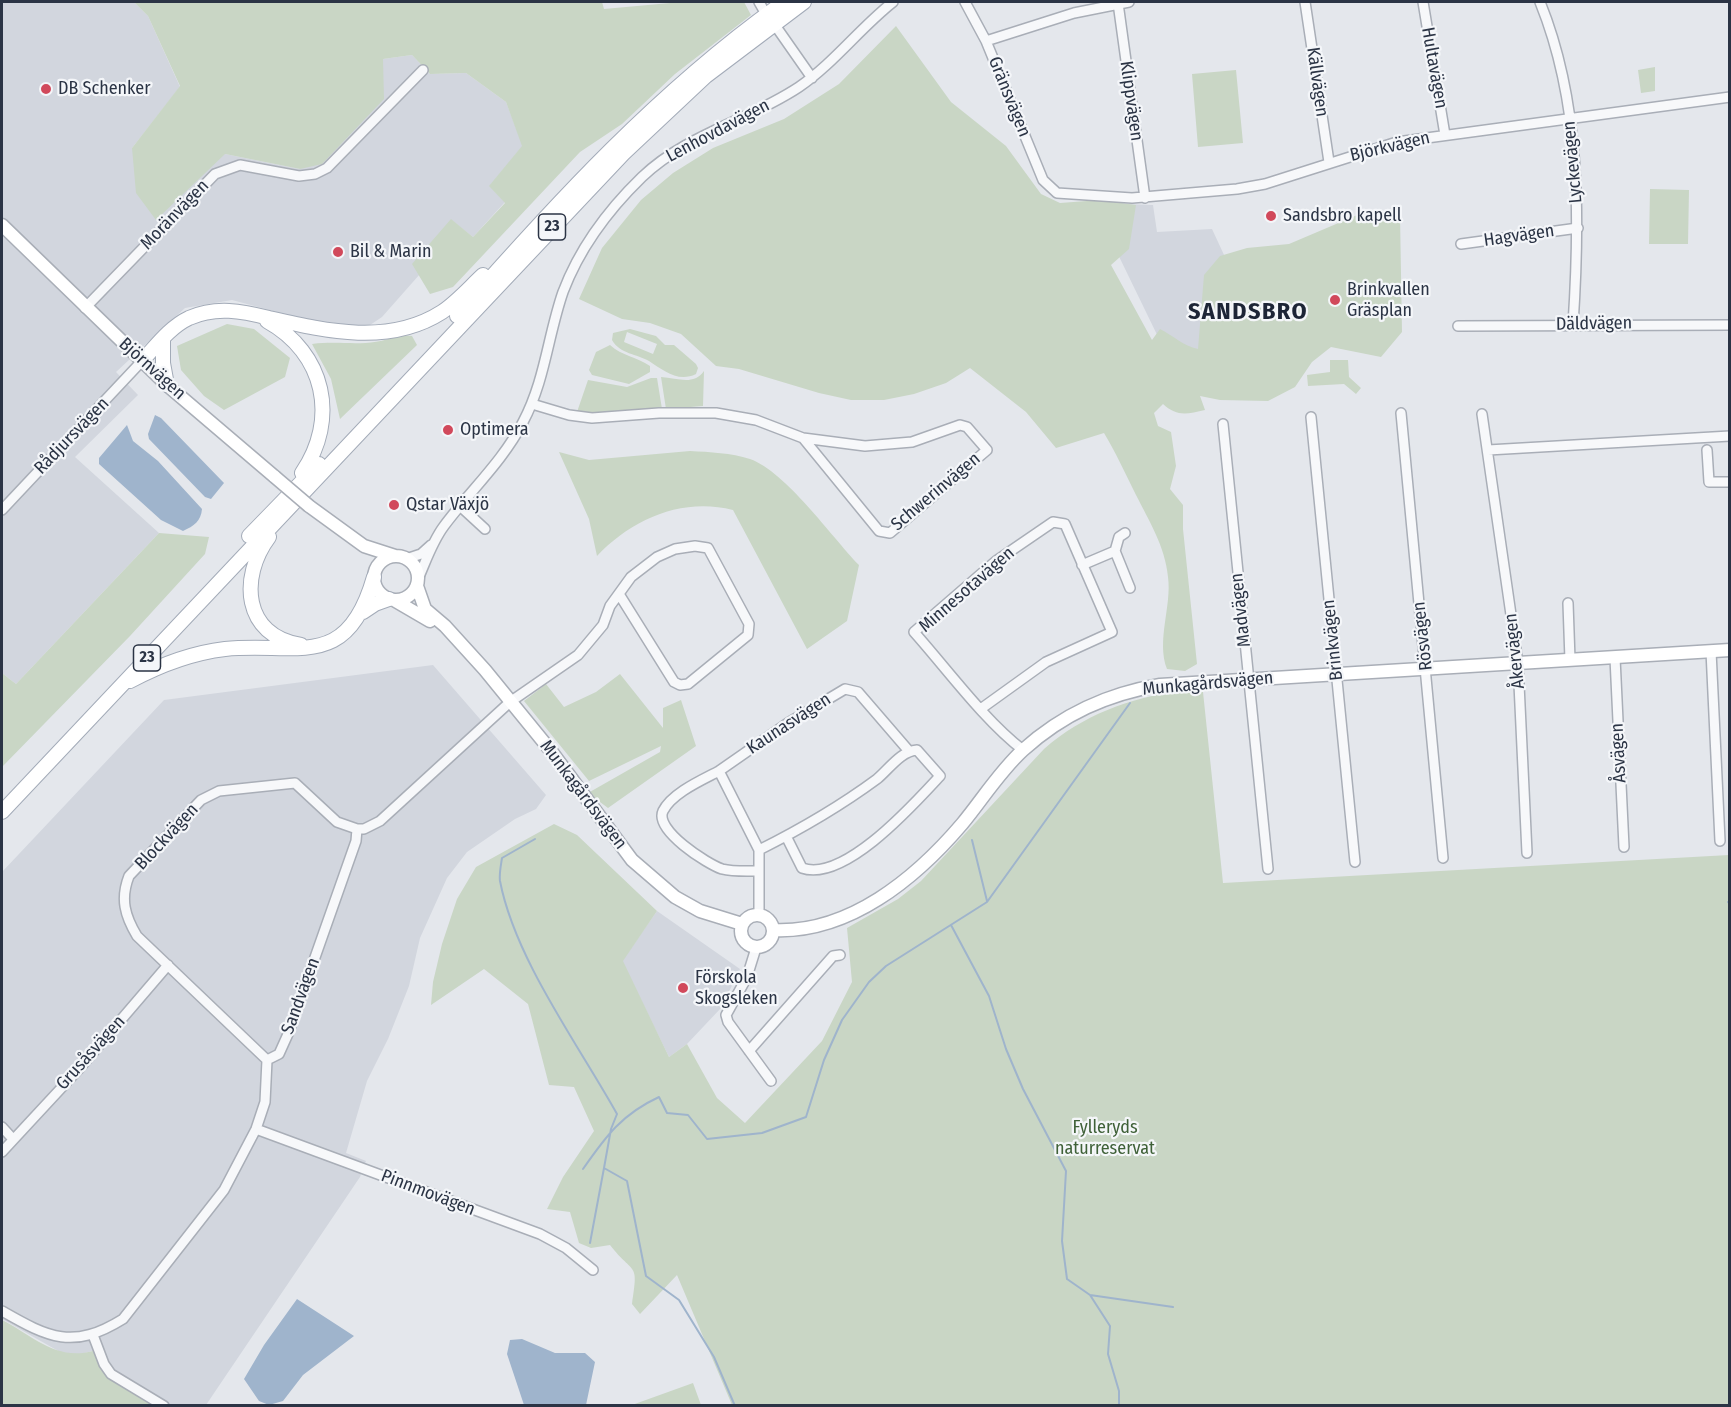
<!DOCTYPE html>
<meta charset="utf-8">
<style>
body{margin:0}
#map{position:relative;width:1731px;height:1407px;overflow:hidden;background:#e4e7ec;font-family:"Fira Sans Condensed",sans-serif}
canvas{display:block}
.frame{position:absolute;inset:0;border:3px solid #2b3445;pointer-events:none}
</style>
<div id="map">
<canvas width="1731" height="1407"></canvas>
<div class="frame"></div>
</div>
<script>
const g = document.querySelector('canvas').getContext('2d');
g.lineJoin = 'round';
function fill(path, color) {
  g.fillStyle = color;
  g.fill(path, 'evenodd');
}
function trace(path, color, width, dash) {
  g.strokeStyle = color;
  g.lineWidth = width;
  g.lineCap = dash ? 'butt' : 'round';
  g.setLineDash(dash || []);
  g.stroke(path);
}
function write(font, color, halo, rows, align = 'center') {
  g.font = font + ' "Fira Sans Condensed",sans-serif';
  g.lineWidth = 4.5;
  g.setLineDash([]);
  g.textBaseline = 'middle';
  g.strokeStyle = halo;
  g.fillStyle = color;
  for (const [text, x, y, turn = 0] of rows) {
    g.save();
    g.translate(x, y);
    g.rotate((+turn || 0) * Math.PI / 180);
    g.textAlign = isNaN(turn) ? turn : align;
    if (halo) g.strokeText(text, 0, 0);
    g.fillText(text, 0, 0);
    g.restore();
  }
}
fill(new Path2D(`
 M2,2h132l14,14 32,71 -48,61 93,6 75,15 83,-110 29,-4 18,19 36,-1 40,29 17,44 -33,40 15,16 -32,35 -22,-17 -31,54 -38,43 -15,10 -64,-8 -71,-19 -47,8 -69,64 22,23 -63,62 84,76 -143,151 -14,-11z
 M1093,203l60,2 4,27 55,-3 13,28 34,97 -96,-7z
 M433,665l113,130 -10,14 -21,10 -48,33 -20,26 -27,60 -11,48 -21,53 -21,42 -21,72 20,8 -6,16 -154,228h-52l-52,-34 -9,-20 -17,4 -16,-3 -58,-33v-447l162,-172z
 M657,911l83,58 -19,39 -34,36 -18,13 -47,-96z`), '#d2d6de');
fill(new Path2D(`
 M134,2h468l2,7 77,-7h63l7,13 -76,59 -53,50 -42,28 -127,135 -23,7 -18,-30 39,-45 22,18 32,-34 -16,-17 33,-40 -16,-44 -40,-29 -36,1 -18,-19 -29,4 1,40 -62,65 -22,5 -75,-15 -69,66 -20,-27 -4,-45 48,-62 -32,-70z
 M896,26l55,76 55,44 35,48 19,9 40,-3 36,5 -7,44 -18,16 41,75 8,-11c14,7 23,17 38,20l6,-74 16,-19 27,-8 42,-4 73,-31 38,2 2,117 -21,25 -50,-10 -19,15 -17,25 -27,14 -48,-1 -20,-4 5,14c-18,4 -28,7 -42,-6l-9,9 4,13 13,6 5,34 -6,23 13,16v24l14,135 -12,7 -18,-2c-11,-28 5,-63 1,-92 -3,-31 -19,-56 -32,-82 -11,-22 -20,-42 -32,-62l-48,15 -30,-36 -56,-44 -24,15 -32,11 -30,6h-33l-32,-7 -80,-24 -23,-3 -35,-32 -31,-11 -28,-4 -43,-20 23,-51 39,-48 32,-27 40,-25 71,-29 55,-35z
 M1655,67v24l-14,2 -3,-23z
 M1236,70l7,73 -45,4 -6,-73z
 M1650,189l39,1 -1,54h-39z
 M227,324l27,5 36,29 -5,19 -61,33 -20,-14 -23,-26 -4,-24z
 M630,329l26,7 9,9h9l22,19 2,4 -2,6c-18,9 -33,-4 -47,-13 -12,-7 -29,-7 -37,-21l1,-7zM627,332l30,12 -4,10 -29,-12z
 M400,335l12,1 5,9 -77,74 -9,-40 -19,-35c34,-4 53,5 88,-9z
 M610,345c12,11 27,12 40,21v6l-21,12 -37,-9 -3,-5 7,-18z
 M1330,360h18l1,17 12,11 -5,6 -12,-10 -36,2 -1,-11 23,-3z
 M704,371l-1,35 -37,3 -5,-32c17,1 32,9 43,-6z
 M651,378h6l5,31 -61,5 -24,-2 11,-32 39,7z
 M690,451c20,1 41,2 60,8 36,13 81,77 109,106l-12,56 -40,28 -74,-139c-51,-13 -101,9 -136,46l-8,-37 -30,-67 30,8z
 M159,533l50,4 -4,17 -75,82 -128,131v-94l14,11z
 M620,674l43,54v-20l18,-8 15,46 -88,62 -20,-15 72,-41 1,-6 -72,35 -65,-80 22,-17 18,23 32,-15z
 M1180,691l23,1 20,191 506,-28v550h-997l-55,-130 -37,39 -8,-10c7,-44 2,-28 -22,-59l-19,3 -12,-5 -9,-31 -23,-3 16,-32 31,-46 -20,-44 -25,-2 -21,-81 -44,-35 -53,36 2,-23 9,-38 15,-45 19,-32 78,-43 23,11 80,76 -34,50 46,96 18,-13 30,54 28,25 77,-82 30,-59 -5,-54 51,-29 23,-18 123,-132c39,-34 85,-51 136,-58z
 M2,1320c32,16 53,41 91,31l9,20 56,34h-156z
 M693,1383l8,22h-69z`), '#c9d6c5');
fill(new Path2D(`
 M155,415l6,3 63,65 -13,16 -6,-2 -56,-58 -1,-5z
 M127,425l6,16 25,20 44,48c-1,12 -8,17 -19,22l-22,-11 -62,-56v-6z
 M297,1299l57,37 -51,39 -20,26 -14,4 -10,-4 -15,-22 20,-34z
 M522,1339l33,14h30l10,9 -9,43h-62l-17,-51 3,-14z`), '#9fb4cc');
trace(new Path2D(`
 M535,839l-33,19c-1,7 -3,16 -2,23 15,78 78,163 117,233l-6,15 -7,39 23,13 19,95 33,24 35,57 21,49
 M972,840l15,61
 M1728,902l2,2
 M951,925l38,71 17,53 17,40 43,82 -4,70 5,38 23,16 20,31 -2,28 11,37v15
 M583,1169c23,-33 39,-55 76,-72l8,16 21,2 19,24 55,-6 44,-16 18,-57 18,-40 27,-38 17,-16 101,-64 143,-199
 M590,1243l14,-75
 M1090,1295l83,12`), '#9fb4cc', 2);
const street = new Path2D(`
 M759,2l4,7
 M965,2l21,39 57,139 14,13 75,5 105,-9 28,-5 132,-42 333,-45
 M1305,2l24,160
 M1423,2l22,133
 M1540,2c41,101 40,216 33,323
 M1118,3l27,195
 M777,28l35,50
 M986,41l88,-28 55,-11
 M1461,244l117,-16
 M85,308l130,-134 25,-9 59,11 16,-2 12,-6 96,-98
 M1458,326l272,-1
 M532,404l37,11 23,3 67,-5h57l40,7 47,18 62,8 47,-4 48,-17 7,2 20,23 -97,83 -11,-2 -76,-93
 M1401,413l42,445
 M1482,414l36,249 9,190
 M1311,417l44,445
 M1223,424l45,445
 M1488,450l242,-14
 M1707,450l2,32h21
 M460,506l25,23
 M2,510l140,-149
 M1115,551l15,37
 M406,559l15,-5 10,-9
 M1082,565l33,-14 4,-14 6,-4
 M418,579c8,-18 14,-37 26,-53 26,-35 59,-65 79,-104 22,-41 25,-87 40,-130 17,-45 45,-82 79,-115 45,-43 106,-56 157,-90 35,-24 61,-59 94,-85
 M1568,603l2,57
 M1711,651l9,190
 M1615,658l9,189
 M982,708l64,-46 66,-30 -47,-108 -12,-2 -57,39 -82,71c33,37 70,88 109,118
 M719,771c-17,9 -47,22 -56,40 -9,19 44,53 59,58 12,3 25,2 37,2
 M759,850c42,-21 80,-43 118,-71 12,-10 24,-28 40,-29l23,26c-26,28 -96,107 -138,92l-16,-32
 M759,915v-65l-40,-79 69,-48 57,-34 13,3 50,58
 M756,948l-9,29 -21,38 2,7 43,59
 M749,1051l84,-95 7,-1
 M267,1060l-130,-124c-12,-20 -17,-37 -8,-60l72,-76 18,-9 76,-8 42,39 20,7
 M2,1127l10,11
 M256,1129l284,105 26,14 27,22
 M2,1152l76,-82 90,-105
 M2,1311c47,27 71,39 121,8l101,-129 32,-61 9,-27 2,-42 12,-6 9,-20 68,-193 1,-12h7l16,-8 130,-119 68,-47 25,-30 7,-19 21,-29 26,-20 18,-8 20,-3 13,2 41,76 -1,11 -60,49 -8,1 -6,-3 -55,-88
 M93,1335l11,29 7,10 53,32`);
const secondary = new Path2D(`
 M2,225l165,160 108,92
 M309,506l55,40 31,10
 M374 578a22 22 0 1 1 44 0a22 22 0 1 1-44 0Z
 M417,586l8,23 20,17 40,44 66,81 81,109 43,37 25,14 42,13
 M394,600l36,21
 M741 931a16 16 0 1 1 32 0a16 16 0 1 1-32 0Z
 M773,930c76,4 143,-52 189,-106 20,-24 37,-52 61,-74 40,-36 84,-56 137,-65l570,-35`);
const primary = new Path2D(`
 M457,316c100,-114 203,-226 327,-314
 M267,321c58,32 72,98 35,152
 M163,340v23l4,22
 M142,361c14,-15 28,-34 47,-43 27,-12 53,-7 80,0 57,13 120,28 173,-6 15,-10 28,-25 41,-37
 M249,536l70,-72
 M269,537c-30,40 -26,99 32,108
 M363,612l12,-8 14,-5
 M130,681c30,-16 61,-28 95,-32 73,-7 122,23 149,-72
 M2,812l621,-658 83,-78 98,-74`);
trace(street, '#a9aeb7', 12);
trace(secondary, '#a9aeb7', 15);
trace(primary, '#a3abb8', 16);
trace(street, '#f7f8fa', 9);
trace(secondary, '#fff', 12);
trace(primary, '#fff', 14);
const secondaryBridge = new Path2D(`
 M275,477l34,29`);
trace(secondaryBridge, '#a9aeb7', 15, []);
trace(secondaryBridge, '#fff', 12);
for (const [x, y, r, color] of [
 [46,89,6,"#d1495b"],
 [1271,216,6,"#d1495b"],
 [338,252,6,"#d1495b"],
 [1335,300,6,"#d1495b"],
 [448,430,6,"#d1495b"],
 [394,505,6,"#d1495b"],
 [683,988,6,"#d1495b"]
]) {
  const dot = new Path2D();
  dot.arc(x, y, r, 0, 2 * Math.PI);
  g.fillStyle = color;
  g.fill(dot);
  trace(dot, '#f4f6f9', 2);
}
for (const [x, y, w] of [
 [552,227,27],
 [147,658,27]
]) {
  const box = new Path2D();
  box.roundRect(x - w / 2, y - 13, w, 26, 4.5);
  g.fillStyle = '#f4f6f9';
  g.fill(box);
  trace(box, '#2b3445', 1.5);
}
write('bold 16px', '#2b3445', null, [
 ["23",552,227],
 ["23",147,658]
]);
write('18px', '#2b3445', '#f4f6f9', [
 ["Hultavägen",1434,68,80],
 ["Källvägen",1317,82,82],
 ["Gränsvägen",1009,97,68],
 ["Klippvägen",1131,101,82],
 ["Lenhovdavägen",718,131,-28],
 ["Björkvägen",1390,147,-13],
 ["Lyckevägen",1573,162,-95],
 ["Moränvägen",175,215,-46],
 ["Hagvägen",1519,236,-8],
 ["Däldvägen",1594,324,-1],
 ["Björnvägen",152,369,42],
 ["Rådjursvägen",72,436,-46],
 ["Schwerinvägen",936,492,-40],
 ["Minnesotavägen",967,590,-41],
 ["Madvägen",1241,610,-96],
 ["Rösvägen",1423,636,-96],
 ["Brinkvägen",1333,640,-96],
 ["Åkervägen",1515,651,-96],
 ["Munkagårdsvägen",1208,684,-5],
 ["Kaunasvägen",789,724,-33],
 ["Åsvägen",1619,753,-93],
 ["Munkagårdsvägen",583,795,53],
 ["Blockvägen",167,837,-47],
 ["Sandvägen",301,996,-70],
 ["Grusåsvägen",91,1053,-48],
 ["Pinnmovägen",428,1193,21]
]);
write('18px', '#2b3445', '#f4f6f9', [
 ["DB Schenker",58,89],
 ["Sandsbro kapell",1283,216],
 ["Bil & Marin",350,252],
 ["Brinkvallen",1347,290],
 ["Gräsplan",1347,311],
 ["Optimera",460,430],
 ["Qstar Växjö",406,505],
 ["Förskola",695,978],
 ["Skogsleken",695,999]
], 'left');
write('18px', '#3f6138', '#f4f6f9', [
 ["Fylleryds",1105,1128],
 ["naturreservat",1105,1149]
]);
g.letterSpacing = '1.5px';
write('bold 24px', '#1d2536', '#f4f6f9', [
 ["SANDSBRO",1248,312]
]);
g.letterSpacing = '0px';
</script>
